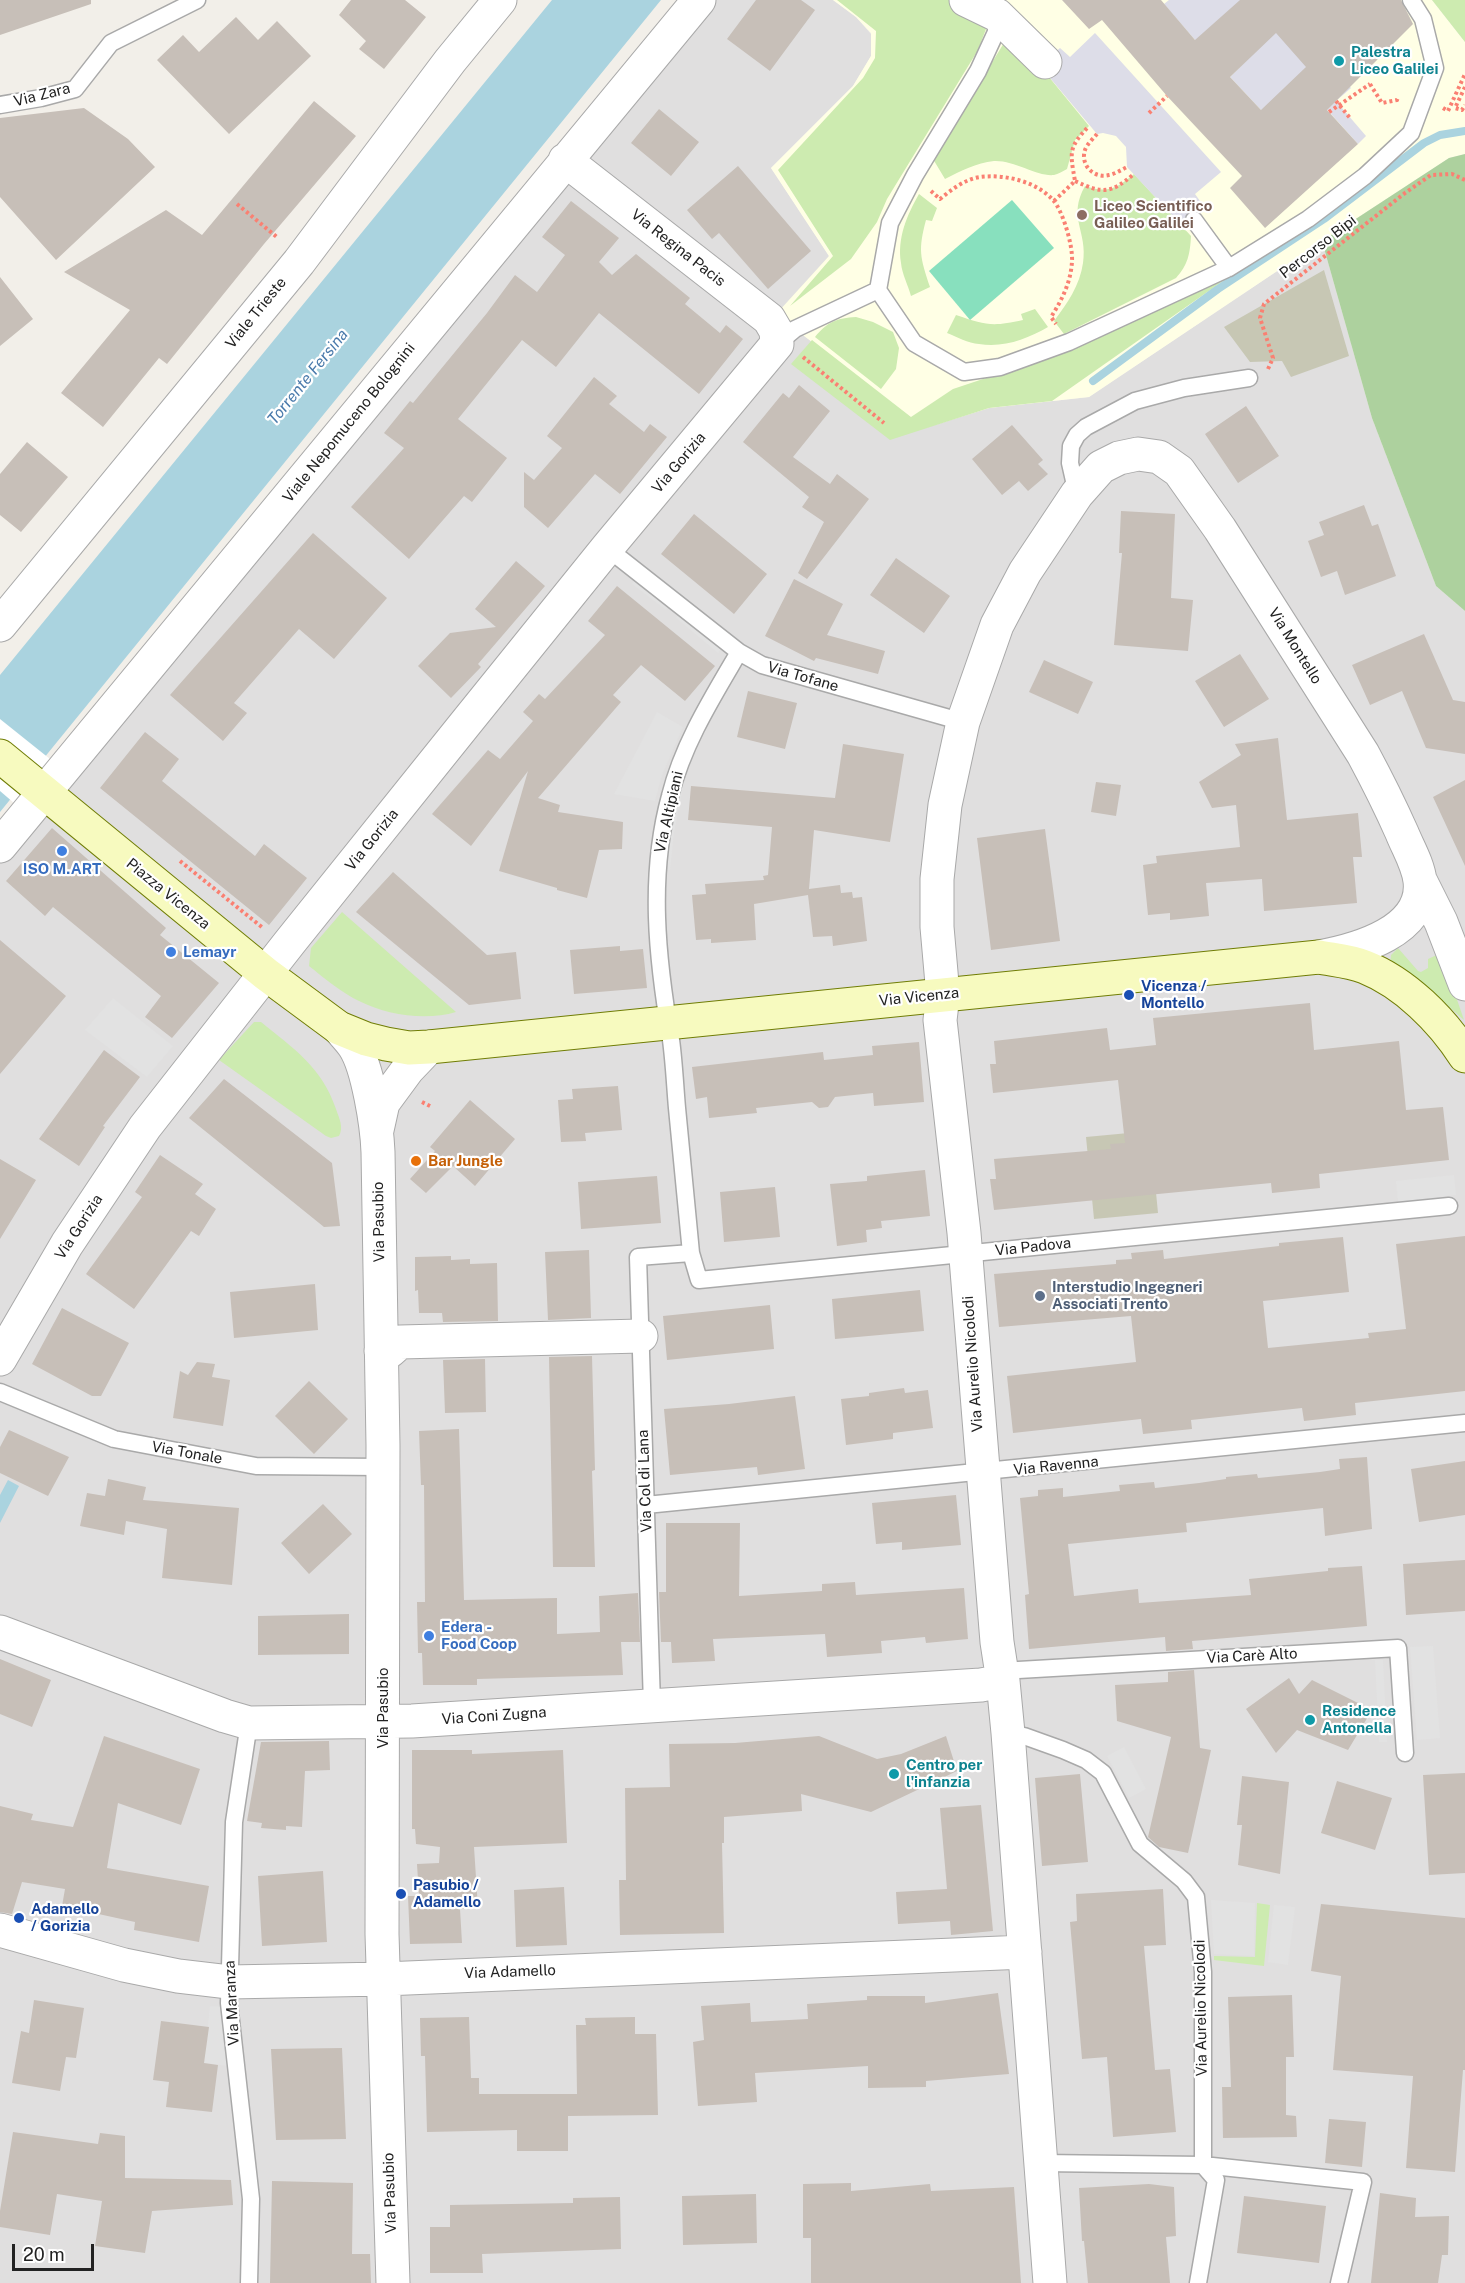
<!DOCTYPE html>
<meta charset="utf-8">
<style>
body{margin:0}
#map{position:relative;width:1465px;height:2283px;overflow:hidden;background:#f2efe9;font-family:"Public Sans",sans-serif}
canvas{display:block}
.scale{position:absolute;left:12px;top:2244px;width:82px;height:27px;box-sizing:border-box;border:3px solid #222;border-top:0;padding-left:8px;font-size:18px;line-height:21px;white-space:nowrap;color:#222;-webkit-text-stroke:4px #fff;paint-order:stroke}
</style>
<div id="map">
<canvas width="1465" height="2283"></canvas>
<div class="scale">20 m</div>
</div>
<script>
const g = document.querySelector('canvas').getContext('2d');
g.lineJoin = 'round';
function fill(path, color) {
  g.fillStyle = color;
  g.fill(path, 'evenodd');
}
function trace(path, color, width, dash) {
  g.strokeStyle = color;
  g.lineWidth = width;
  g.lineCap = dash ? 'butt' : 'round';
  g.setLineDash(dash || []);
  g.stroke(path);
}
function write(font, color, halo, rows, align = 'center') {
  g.font = font + ' "Public Sans",sans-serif';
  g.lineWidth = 4.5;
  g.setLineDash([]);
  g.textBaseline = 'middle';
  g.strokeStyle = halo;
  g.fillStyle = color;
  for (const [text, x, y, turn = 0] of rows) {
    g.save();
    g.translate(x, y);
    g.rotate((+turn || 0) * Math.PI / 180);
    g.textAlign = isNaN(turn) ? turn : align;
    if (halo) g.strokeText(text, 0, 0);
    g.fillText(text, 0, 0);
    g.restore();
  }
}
fill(new Path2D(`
 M712,0h121l23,17 15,17v22l-18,30 -82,82 58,88 -34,73 130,99 64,-20 100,-11 233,-156 50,177 64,168 29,25v1672h-1465v-1462l553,-671z`), '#e0dfdf');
fill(new Path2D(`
 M833,0h599l33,42v112l-16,4 -127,83 -233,156 -100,11 -64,20 -130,-99 -17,-17 51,-56 -58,-88 82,-82 18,-30v-23l-15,-16z`), '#ffffe5');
fill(new Path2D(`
 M1324,270l25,86 -58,21 -9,-16 -32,1 -26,-35z
 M1150,1131l8,82 -64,6 -8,-82z`), '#c7c7b4');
fill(new Path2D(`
 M837,0h115l26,12 8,17 -8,21 -91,149 -10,23 -26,37 -61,47 43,-50 -55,-86 85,-92 12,-20 1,-27z
 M1432,0h33v42z
 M1007,38l33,28 49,60 -14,14 -8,29c-4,2 -9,5 -13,6 -16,2 -40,-15 -60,-14 -18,2 -33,10 -49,18l-12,-20z
 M1134,174l57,62c-1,18 -3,29 -15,42l-112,56 -10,-13c13,-17 26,-36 29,-58 5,-32 -16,-45 2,-77 23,8 32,2 49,-12z
 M919,194l18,14 -5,13 -6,-1c-8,30 -6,37 4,67l-19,9c-3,-11 -9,-22 -10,-33 -4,-25 6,-48 18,-69z
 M1233,274l-181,127 -63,7 -99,32 -99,-76 21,-24 99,77 42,-28 75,-25z
 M1035,309l13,18c-21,12 -44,21 -69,17 -11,-1 -22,-7 -32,-11l9,-18c29,10 36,12 67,5l-2,-6z
 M856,317l17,5 20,10 6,16 -3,21 -15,20 -66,-52c12,-15 22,-19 41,-20z
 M342,912l114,100c-30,9 -70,3 -97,-11 -17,-8 -35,-23 -50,-35l2,-18z
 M1398,948l20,23 3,1 7,-4v-9l13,-6 23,67 -42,-37 -32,-18 1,-10z
 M254,1022h7c33,27 61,45 75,87 3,9 8,18 3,27l-8,2 -5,-2 -107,-76z
 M1257,1903l13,2 -6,61 -50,-6v-4l41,1z`), '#cdebb0');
fill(new Path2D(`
 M1465,154v457l-29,-25 -64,-168 -50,-177 127,-83z`), '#add19e');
fill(new Path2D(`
 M1012,200l42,48 -84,72 -41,-49z`), '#88e0be');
fill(new Path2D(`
 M637,577l34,26 -5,7 -34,-26z
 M681,612l43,34 -6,7 -42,-35z
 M657,712l26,15 -21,48 -7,26 -41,-7z
 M677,786l6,1 -9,46 -4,37h-7z
 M113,998l60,48 -26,31 -62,-47z
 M1454,1175l2,20 -58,7 -2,-21z
 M1433,1646l7,92 -23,2 -7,-93z
 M1375,1660h8l4,82h-8z
 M1124,1747l22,42 -17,9 -22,-42z
 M1211,1900l44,3 -1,53 -40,-2z
 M1274,1905l21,2 -7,58 -20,-3z
 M210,2006l16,1 2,59 -24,-3z`), '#e2e2e2');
fill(new Path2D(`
 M1169,0h105l77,88 -15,13 30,35 -8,8 -36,-40 -61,6 -31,-33 24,-24 -59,-13 -31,-36z
 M1095,33l126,139 -26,22 10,14 -21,20 -57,-61 -1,-20 -10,-11 -13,-3 -6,1 -57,-68 20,-18 10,9z`), '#dddde8');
fill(new Path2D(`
 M552,0h109l-661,812v-137z
 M8,1480l11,6 -19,37v-28z`), '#aad3df');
fill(new Path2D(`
 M0,719l50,40 -36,44 -14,-12z`), '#fff');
trace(new Path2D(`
 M1093,381l125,-92 106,-70 100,-76 16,-8 25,-4`), '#aad3df', 8);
fill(new Path2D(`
 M0,0h91v4l-91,31z
 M351,0h54l21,17 -42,52 -25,-20 7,-8 -27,-26z
 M756,0h45l14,10 -45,61 -43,-32z
 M1062,0h99l34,40 45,-40h161l12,24 -86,86 31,34 -93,84 -35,-40 12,-12 -75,-80 -65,-76 -13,9zM1276,33l30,34 -45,43 -31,-33z
 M236,17l22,23 19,-19 34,35 -82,78 -72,-74 26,-25 16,17z
 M314,101l42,35 -92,108 -97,120 -8,-6 -56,69 -42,-34 69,-83 -66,-38 102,-62 36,25z
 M84,108l44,31 27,28 -99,93 -56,-63v-79z
 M659,109l40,33 -28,34 -40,-33z
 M738,166l73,85 -43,38 -49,-56 -7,6 -25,-29z
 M571,201l48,37 -20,24 13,13 24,-21 54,44 -5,6 35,29 6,-8 17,14 -44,55 -100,-81 -43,54 -34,-27 -64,79 49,39 -35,44 -8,-6 -55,63 -58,-52 53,-59 -20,-15 26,-32 3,2 74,-90 28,-38 22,17 28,-37 -23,-18z
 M0,277l33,42 -33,27z
 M594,377l23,19 -8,8 35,28 6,-8 17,13 -47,57 -25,-20 -47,54 -24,-21v-35l10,8 28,-32 -15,-12z
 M799,385l31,26 -37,46 37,27 7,-10 32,25 -62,80 -9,-6 26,-51 -22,-15 7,-10 -66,-55 40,-49 6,5z
 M1246,406l33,50 -41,27 -33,-49z
 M1012,425l31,35 -5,4 10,10 -20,17 -9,-10 -17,14 -30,-36z
 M27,442l41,35 -47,55 -21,-17v-41z
 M1364,505l8,21 6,-2 18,52 -51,19 -8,-24 -16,6 -13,-36 16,-6 -5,-13z
 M1121,511l54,3 -4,84 22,2 -5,51 -74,-6 8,-92h-3z
 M694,514l73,60 -33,40 -73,-60z
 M313,533l74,65 -53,61 -35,-30 -65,74 13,10 -24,28 -53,-46z
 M896,558l54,38 -26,37 -54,-38z
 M516,561l29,25 -67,78 3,3 -30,31 -33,-32 32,-33 46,-6 -21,-18z
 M794,579l49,25 -16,31 58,16 -7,23 -62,-16 -2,3 -49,-25z
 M617,586l98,80 -30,35 -44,-36 -28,30 8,7 -83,96 22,7 -2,7 65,10 -1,27 -23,1 -12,48 -30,-8v-2l-58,-17 29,-100 -57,75 -39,-32 56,-64 12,9 33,-38 -10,-9 16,-18 6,5 60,-64 -17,-14z
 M1424,634l29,66 12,2v52l-39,-6 -24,-57 -32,14 -18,-40z
 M1240,654l29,45 -45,28 -29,-46z
 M1044,660l49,22 -15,32 -49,-22z
 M748,691l49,12 -12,46 -48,-12z
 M145,732l34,27 -17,22 93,75 9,-12 43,34 -38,47 -169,-137z
 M1278,738l9,82 71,-7 4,44h-9l4,46 -93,8 -2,-32 -56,4 3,33 -39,4v-7l-22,2 -5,-50 14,-2 -1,-7 84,-9 -4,-42 -24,3 -13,-26 42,-27 -6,-11z
 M843,744l61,10 -14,88 -76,-12 -5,59 31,-4 1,8 11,-1 1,6 9,-1 5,44 -34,5 -1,-10 -19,1 -5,-42 -54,9 2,36 -45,3v-4l-15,1 -4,-45 14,-1 -1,-10 59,-4 -1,-4 5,-1 4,-48 -84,-7 3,-34 144,12z
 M1465,780v86l-32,-69z
 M1096,782l25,3 -5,31 -25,-4z
 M52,828l114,100 -6,7 59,48 -47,55 -27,-21 16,-21 -108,-89 -8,9 -39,-35z
 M1045,829l15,112 -69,9 -14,-112z
 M393,872l94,83 29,-3 5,47 -52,6 -113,-93z
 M0,940l66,56 -66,78z
 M620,946v5l23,-2 4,39 -73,6 -4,-44z
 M1310,1003l4,47 85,-9 7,69 37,-3 6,53 -130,14 1,14 -48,5 -1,-10 -277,27 -4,-31h6l-2,-20 117,-10 -1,-5 15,-1 -7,-63 -125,13 -3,-29h6l-2,-23 113,-13 3,22 46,-5 -3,-27z
 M919,1042l5,60 -50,4 -1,-13 -38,4 -7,10 -9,1 -7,-6 -56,6 1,5 -48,5 -2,-21 -11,2 -4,-32 131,-15 1,8 49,-5 -1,-9z
 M104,1050l36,27 -37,49 2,1 -26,39 -40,-27z
 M224,1079l108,84 8,63 -16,1 -135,-109z
 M618,1086l4,44 -37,3 1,8 -25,1 -3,-42 15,-1 -1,-10z
 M470,1100l45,39 -40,47 -22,-20 -27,27 -16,-14 25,-28 -5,-4z
 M160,1155l43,29 -8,10 21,15 -17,27 -8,-5 -57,78 -48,-35 56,-77 -7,-5z
 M0,1159l36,21 -36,59z
 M925,1170l5,46 -49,5 1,7 -16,2 1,12 -30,4 -7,-62 37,-3v-5z
 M657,1176l4,47 -80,6 -3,-47z
 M775,1187l5,50 -56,5 -4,-50z
 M1465,1236v155l-110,12 1,12 -52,6 -2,-13 -111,12 1,9 -49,5 -2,-15 -128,14 -6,-57 129,-14 -5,-46 -132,11 -5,-53 122,-10v-4l16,-1 -1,-6 32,-3 1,9 115,-13v-3l64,-6 6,55 -86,9 5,47 101,-10 -1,-5 38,-4 -10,-85z
 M589,1250l2,68 -43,2 -3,-68z
 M451,1256v4l19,-1v5l27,-1 1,58 -55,1 -1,-9h-23l-1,-23 -3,1v-34z
 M315,1284l3,46 -84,8 -4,-46z
 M920,1290l4,41 -89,8 -3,-40z
 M770,1305l4,44 -107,11 -4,-44z
 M62,1308l67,35 -28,53h-9l-60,-32z
 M592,1356l3,114 -3,1 3,96h-42l-4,-210z
 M485,1359l1,53 -41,1 -2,-53z
 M197,1362l18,2 -3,13 18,3 -7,46 -50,-8 7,-47 8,4z
 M309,1381l39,38 -34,35 -39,-38z
 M904,1388l1,5 23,-3 5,38 -40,5v6l-47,6 -5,-46 28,-3v-3z
 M795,1396l10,73 -47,6 -1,-8 -87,8 -6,-66 65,-5z
 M459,1429l5,171 93,-2v36l43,-2 -1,-36 39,-3 2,49h-19l2,33 -146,4v6h-54l-1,-32h-4l-1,-51h8l-1,-117h-3l-2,-54z
 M9,1430l60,27 -21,39 -48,-23v-26z
 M1367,1457l5,72 -47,7 -2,-28 -137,15 1,9 -119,12 6,52 64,-7 1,14 112,-8 -2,-16 79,-8v-3l34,-2 5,60 -175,15 1,8 -27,2 -1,-14 -136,12 -4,-54 4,-1 -9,-96 18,-2v-6l25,-2v9l57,-6 -1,-6 35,-3 1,6 44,-5 27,-4v-2l31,-3 1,4 62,-6 20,-3 -1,-10z
 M1465,1461v54l-46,7 -8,-53z
 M108,1479l38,8 -3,13 96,8 -7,77 -70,-7 5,-49 -41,-8 -2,14 -44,-9 7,-33 18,3z
 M956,1495l5,50 -59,5v-8l-26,2 -4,-41z
 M323,1504l29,30 -43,40 -28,-31z
 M666,1523h74l-1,73 83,-5v-7l33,-2 1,13 108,-7 4,51 -42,4 -1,-6 -44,4 1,12 -55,4 -2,-23 -112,5 2,22 -43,2 -1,-21h-10l-2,-50h7z
 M1465,1560v51l-59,4 -3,-51z
 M349,1614v40l-91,1v-39z
 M0,1659l51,21 -19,47 -32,-13z
 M1194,1670l6,78 11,2 -23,103 -29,-6 -11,-10 23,-100 -54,-16 -2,-36 53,-3v-10z
 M1289,1678l10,16 13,-14 60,30 -24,40 -51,-20 -21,23 -30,-44z
 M104,1736l96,33 -19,56 -63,-22 -11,65 102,18 -10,56 -65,-12 1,-8 -73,-16 3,-17 -43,-7 -10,32 -12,-2v-106l33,8 -2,6 42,7z
 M819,1736l58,23 24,-5 45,-18 11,35 -86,41 -70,-18 1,17 -78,6v26h-2l2,90 -104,2 -1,-55h7l-1,-92 45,-1 -1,-43 66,-1z
 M329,1741l1,29 -25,1 -3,56 -16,-1v4l-25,-2 1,-5 -15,-2 14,-79z
 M412,1750h60v4l91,-4 4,93 -93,4 4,61 -18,1 2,34 -52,1 -2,-48h11l-2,-32 22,-1 1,-16 -24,-3 -1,-15h-3z
 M1465,1773v100l-36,2 -6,-100z
 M1080,1774l8,88 -46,4 -7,-88z
 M1242,1776l47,6 -9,92 -42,-9 4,-40h-5z
 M1337,1781l55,17 -17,52 -54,-17z
 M981,1805l12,126 -42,4 -1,-14 -52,3 -2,-32 51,-3 -7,-81z
 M323,1871l4,71 -65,4 -4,-70z
 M564,1887l3,58 -51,2 -2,-57z
 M1163,1889l3,56 -22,1 11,124 15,-1 6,63 -63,5 -6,-80 -25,2 -12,-137 7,-1 -1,-27z
 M1321,1904l144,14v152h-2l-8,102 -49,-4 7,-92 -80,-6 8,-94 -30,-5z
 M998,1993l11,81 -83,7v6l-58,1v-22l-113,7 2,29 -59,4 -5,-64 11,-2 -3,-34 49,-3 1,19 57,-3 -1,-15 60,-4v-4h58v7z
 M1292,1995l2,62h-8v58l10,1 1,21 -74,1 -1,-51h9l-3,-90z
 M34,2000l50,8 -8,50 -10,-1 -6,34 -48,-8 9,-52 8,2z
 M469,2017l2,61h8v16h98l-1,-69h10l-1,-7 50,-1v17h21l2,81 -90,1v35h-51v-21l-90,2 -2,-76h-4l-1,-38z
 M161,2021l48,6 -5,36 14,2 -6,47 -46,-5 3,-25 -16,-2z
 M342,2048l4,91 -70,1 -5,-91z
 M1329,2119l37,3 -4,45 -37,-4z
 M13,2132l85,12 2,-11 25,3v42l106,2 2,25 -81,6 -7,42 -50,-7 7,-45 -45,-7 -7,41 -50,-8v-16z
 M272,2181l81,2 -1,71h18l1,29h-101z
 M851,2183v8l79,-7 1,7 83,-4 7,96h-210v-45h-8v-54z
 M1149,2184l25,3 2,49 -10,1 4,46h-82l-4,-42h-2l-3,-53z
 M1380,2193l36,5 -1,19 34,-1 -1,39h-6l-4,28h-67z
 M756,2194l1,49 -74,2 -1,-49z
 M1244,2196l82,10 -7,57 -82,-10z
 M620,2197l1,52 -139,5 1,19h-53v-46h20v-22l123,-2v-5z`), '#c7bfb8');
const lane = new Path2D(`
 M997,14l-1,18 -18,39 -63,104 -25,48 -12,67 36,53 50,29 36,-5 69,-25 160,-74 79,-49 57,-43 46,-43 24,-65 -12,-49 -12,-19
 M0,105l41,-7 34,-9 36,-46 86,-43
 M1194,220l35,48
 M777,344l18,-15 83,-39
 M1077,494l-7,-31 1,-17 6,-11 9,-8 49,-26 49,-13 65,-10
 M607,548l132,104 23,13 201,57
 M691,1253c-5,-48 -9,-97 -14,-145 -2,-23 -3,-46 -6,-68 -14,-81 -23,-164 -1,-244 13,-52 42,-98 69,-144
 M0,1392l114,47 142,27 127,1
 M646,1505l819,-82
 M1001,1671l397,-23 7,105
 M652,1705l-14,-448 53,-4 8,27 750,-74
 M1008,1733l16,3 39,14 23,10 17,13 37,71 44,37 12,16 7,75v193l160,17 -24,101
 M1041,2163l162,2 13,15 -18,103
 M249,2283l2,-84 -22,-196 5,-181 15,-99`);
const street = new Path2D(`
 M966,0l31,15 48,47
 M0,625l299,-363 151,-201 50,-61
 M0,846l699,-846
 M1420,880l21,42 24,62
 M339,1028c5,6 11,12 15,18 14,21 23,80 24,106l5,293 -1,489 11,349
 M377,1130l6,-27 25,-34 21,-22
 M381,1351h9l10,-9 241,-6
 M0,1359l67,-115 78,-117 145,-185 175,-218 142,-176 170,-204 -1,-13 -7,-12 -204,-159
 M0,1632l225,84 24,7 163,-2 569,-36 22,-4
 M0,1930l124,35 54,11 51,6 155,-3 641,-27
 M1050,2283l-42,-550 -5,-52 -6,-39 -33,-409 -24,-213 3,-25 -6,-68v-48l8,-74 18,-83 34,-97 28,-53 52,-78 24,-27 18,-9 19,-4 21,3 20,14 41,58 143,225c14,26 27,52 39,79 6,15 16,31 18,48 6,50 -63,69 -101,76`);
const secondary = new Path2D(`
 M0,756l266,218 73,54 27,11 20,5 23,4 20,-1 890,-90c16,3 31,4 46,10 40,16 77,53 100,89`);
trace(lane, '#a9a9a9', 19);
trace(street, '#a9a9a9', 35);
trace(secondary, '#707d05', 35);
trace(new Path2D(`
 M1370,84l12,19 15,-3 1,-3
 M1465,87l-10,21 7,2 3,-5
 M1336,101l14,17
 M1443,108l5,3 17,-37
 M1149,113l18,-17
 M1097,134c-4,5 -10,10 -12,16 -5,15 9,29 24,25 6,-1 12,-5 18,-8
 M1075,181c28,13 35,13 59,-7
 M931,191l9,8c11,-9 25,-20 40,-22 24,-3 56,4 73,23 10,11 20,46 19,61 -1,21 -10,39 -21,56l5,7
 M1054,201l21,-20c-5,-29 -7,-33 14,-55
 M237,204l41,34
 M803,357l81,66
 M1268,369l5,-11 -13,-40 4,-14 141,-111 26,-18 21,-1 13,6
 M180,861l83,67
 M422,1102l10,5`), '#fa8072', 4, [3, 3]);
trace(lane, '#fff', 16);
trace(street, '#fff', 33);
trace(secondary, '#f7fabf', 33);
trace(new Path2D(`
 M1329,112l41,-28`), '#fa8072', 4, [3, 3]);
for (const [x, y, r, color] of [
 [1339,61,6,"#0f9aa8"],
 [1082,215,6,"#8d6e63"],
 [62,851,6,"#3f7fe0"],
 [171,952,6,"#3f7fe0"],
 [1129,995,6,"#1a4fb4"],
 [416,1161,6,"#e8710a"],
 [1040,1296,6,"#5c6f8a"],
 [429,1636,6,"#3f7fe0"],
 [1310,1720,6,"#0f9aa8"],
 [894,1774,6,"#0f9aa8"],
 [401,1894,6,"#1a4fb4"],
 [19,1918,6,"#1a4fb4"]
]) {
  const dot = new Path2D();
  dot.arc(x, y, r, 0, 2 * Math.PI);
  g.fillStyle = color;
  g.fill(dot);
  trace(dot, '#fff', 2);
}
write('bold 15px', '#0d838f', '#fff', [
 ["Palestra",1351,52],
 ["Liceo Galilei",1351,69],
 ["Residence",1322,1711],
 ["Antonella",1322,1728],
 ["Centro per",906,1765],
 ["l'infanzia",906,1782]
], 'left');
write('15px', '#222', '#fff', [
 ["Via Zara",42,95,-14],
 ["Percorso Bipi",1318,247,-38],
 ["Via Regina Pacis",678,248,38],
 ["Viale Trieste",256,313,-51],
 ["Viale Nepomuceno Bolognini",349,423,-51],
 ["Via Gorizia",679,463,-50],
 ["Via Montello",1295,646,58],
 ["Via Tofane",803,677,16],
 ["Via Altipiani",669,812,-77],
 ["Via Gorizia",372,840,-51],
 ["Piazza Vicenza",168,894,39],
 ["Via Vicenza",919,997,-6],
 ["Via Pasubio",379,1222,-91],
 ["Via Gorizia",79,1227,-57],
 ["Via Padova",1033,1247,-6],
 ["Via Aurelio Nicolodi",973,1364,-94],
 ["Via Tonale",187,1453,10],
 ["Via Ravenna",1056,1466,-6],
 ["Via Col di Lana",645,1481,-92],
 ["Via Carè Alto",1252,1656,-3],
 ["Via Pasubio",383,1708,-90],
 ["Via Coni Zugna",494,1716,-4],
 ["Via Adamello",510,1972,-2],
 ["Via Maranza",232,2003,-93],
 ["Via Aurelio Nicolodi",1201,2008,-91],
 ["Via Pasubio",390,2193,-92]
]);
write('bold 15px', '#785e54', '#fff', [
 ["Liceo Scientifico",1094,206],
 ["Galileo Galilei",1094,223]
], 'left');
write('bold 15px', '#366cbe', '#fff', [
 ["ISO M.ART",62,869,"center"],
 ["Lemayr",183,952],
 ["Edera -",441,1627],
 ["Food Coop",441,1644]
], 'left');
write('bold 15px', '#164399', '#fff', [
 ["Vicenza /",1141,986],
 ["Montello",1141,1003],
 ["Pasubio /",413,1885],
 ["Adamello",413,1902],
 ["Adamello",31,1909],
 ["/ Gorizia",31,1926]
], 'left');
write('bold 15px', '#c56008', '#fff', [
 ["Bar Jungle",428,1161]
], 'left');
write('bold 15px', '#4e5e75', '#fff', [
 ["Interstudio Ingegneri",1052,1287],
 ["Associati Trento",1052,1304]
], 'left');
write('italic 16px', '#4a7aab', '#fff', [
 ["Torrente Fersina",308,377,-51]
]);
</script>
